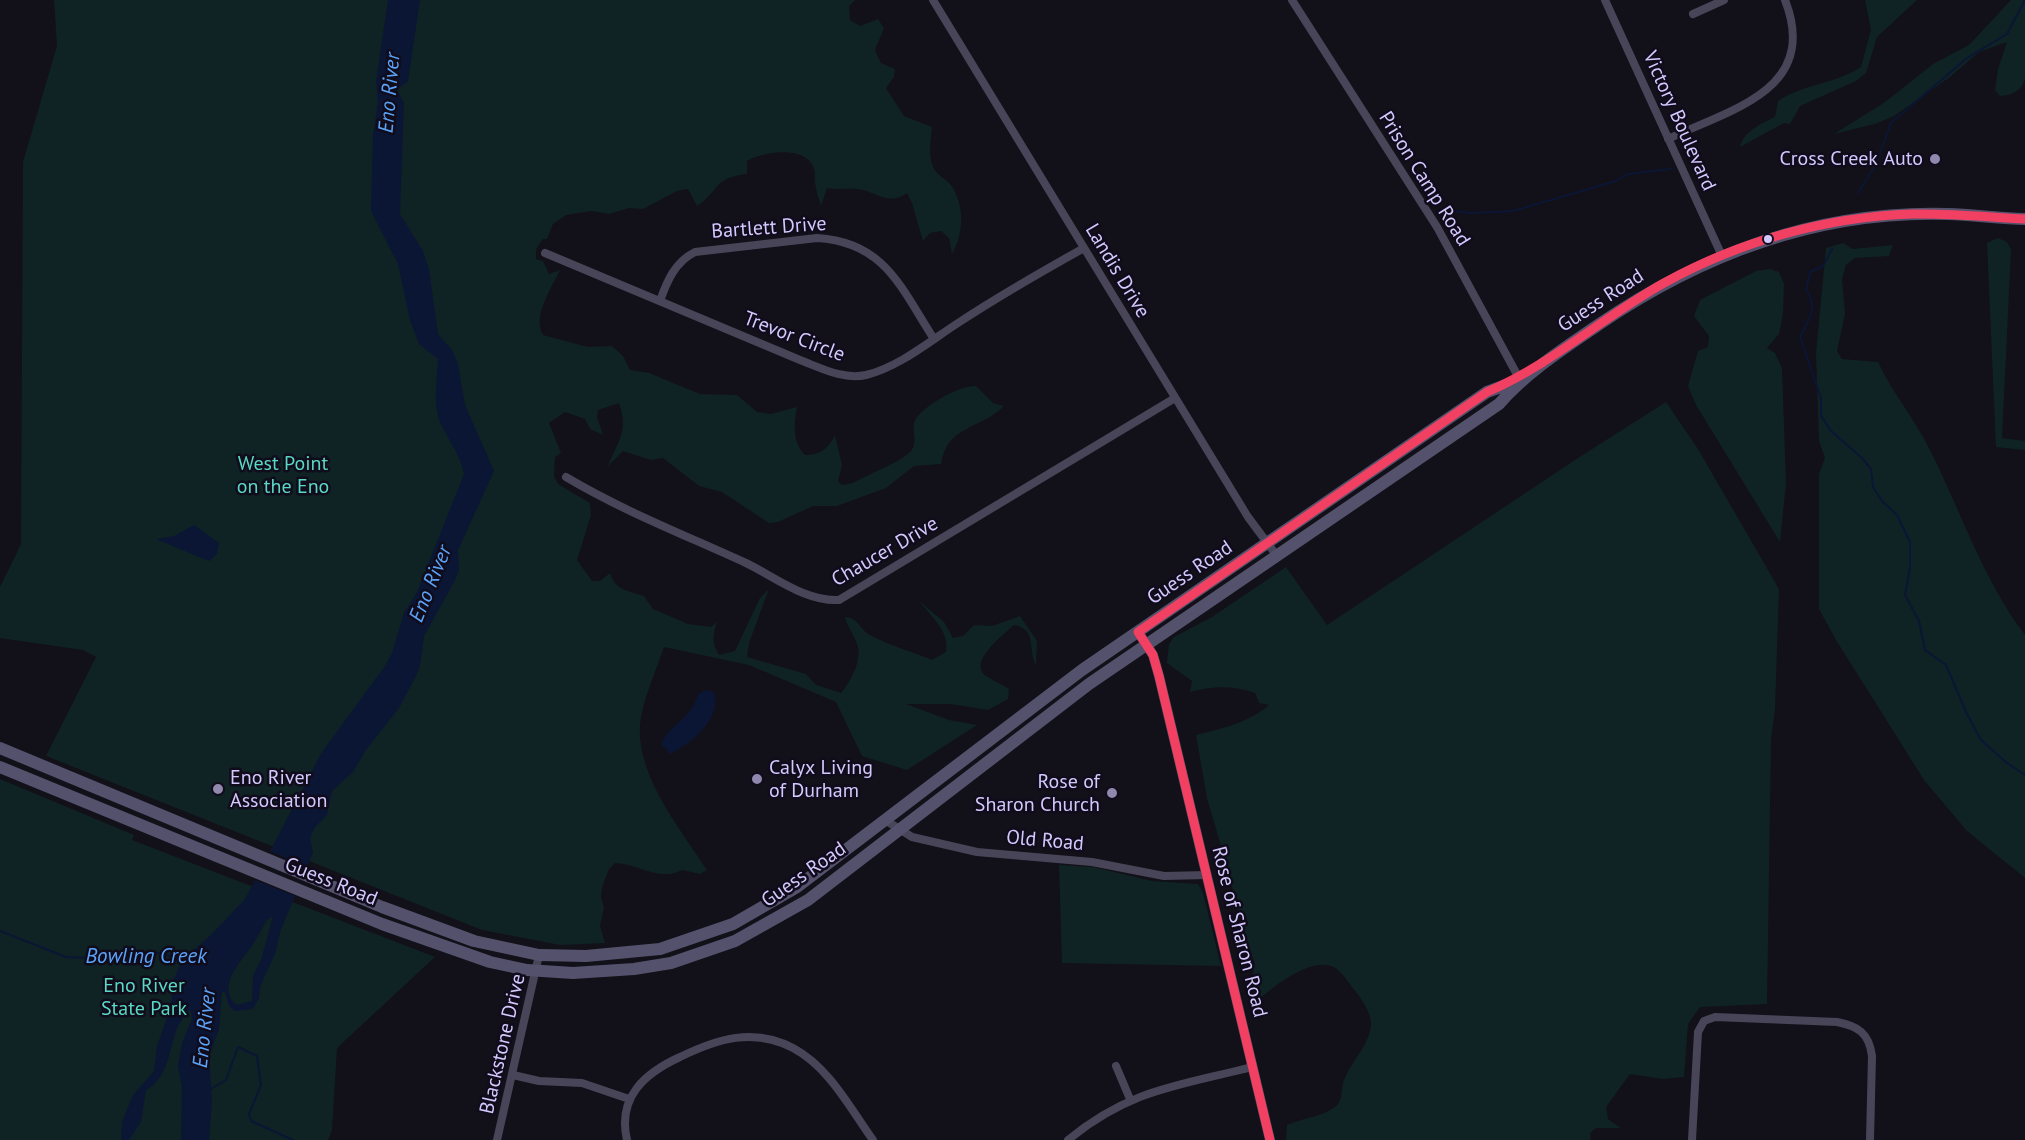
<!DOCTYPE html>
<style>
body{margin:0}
canvas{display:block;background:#121018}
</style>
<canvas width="2025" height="1140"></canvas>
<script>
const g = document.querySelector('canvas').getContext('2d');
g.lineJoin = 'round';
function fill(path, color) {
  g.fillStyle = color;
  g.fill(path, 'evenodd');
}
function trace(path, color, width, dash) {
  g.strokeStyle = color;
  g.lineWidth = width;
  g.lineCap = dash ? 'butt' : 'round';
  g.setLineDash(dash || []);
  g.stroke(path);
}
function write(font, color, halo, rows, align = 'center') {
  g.font = font + ' "PT Sans",sans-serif';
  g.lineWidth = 5;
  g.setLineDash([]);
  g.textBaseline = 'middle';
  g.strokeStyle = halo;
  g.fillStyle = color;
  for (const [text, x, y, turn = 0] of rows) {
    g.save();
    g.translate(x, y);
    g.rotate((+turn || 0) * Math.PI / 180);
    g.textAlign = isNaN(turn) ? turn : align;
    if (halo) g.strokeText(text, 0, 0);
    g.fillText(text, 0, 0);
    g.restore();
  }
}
fill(new Path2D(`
 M54,0h801l-6,6 1,14 10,6 18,-7 6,9 -9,22 6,13 14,6 -1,8 -8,11 18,28 28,11c-1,10 -3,22 -1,33 2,15 15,17 22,28 12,21 10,47 -1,66l-3,-16 -8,-7 -11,2 -7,8 -11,-38 -5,-10c-20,14 -30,-2 -50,-4 -10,-1 -20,1 -30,-1l-6,18c-2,-7 -5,-15 -6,-23 -1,-5 1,-10 -1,-14 -7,-25 -53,-17 -67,-8v13c-35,4 -27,17 -50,32l-9,-17 -11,2 -34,18 -14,-1 -20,6 -17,-3 -26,4 -13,9 -6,15h-4l-7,10v10l7,2 6,13 11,-4c-8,18 -28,46 -17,65l45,12 24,-1 11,10 7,14 19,3 51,21 37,1 20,17 14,2 26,-7c-3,16 -5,35 8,48 15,0 22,-6 30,-19l7,29 -4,16 4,4 11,-2c15,-9 47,-20 58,-32 7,-9 1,-19 3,-28 5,-16 46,-38 62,-37l17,17 11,3c-24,24 -57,19 -63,58l-27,2 -28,22 -49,18h-24l-35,16 -9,1 -47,-31 -23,-6 -36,-28 -12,2 -28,-9 -15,15c10,-26 21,-34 11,-63l-21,7 -1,7 6,18 -13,-6 -5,-10 -20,-7 -16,11 12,30 -6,4 -1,19 4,8 32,19 1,12 -14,45 15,21h8l10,-8c6,18 17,17 34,23l9,13 35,15 23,3 6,-5c-4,12 -6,21 2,33l16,-4 25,-53 9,-9 -20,54 -2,14 59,17 10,11 25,8c10,-12 22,-34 16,-49 -3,-10 -10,-17 -12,-27 13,0 15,13 25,18 20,11 41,16 62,25l14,-8c4,-20 -15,-36 -27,-51l25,21 9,16 10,-2 11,-11 18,1 28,-10 17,25 -1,24c-9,-15 2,-36 -22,-40 -11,10 -49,39 -26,52 7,5 14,7 21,12l-1,10 -20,11 -37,-6h-45l43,16 28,5 -70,45 -45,-14 -26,-54 -87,-37 -85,-18c-7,21 -17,43 -22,65 -13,56 37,114 65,158l-7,4 -18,-4c-23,12 -44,-6 -67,-7l-6,6 -7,18 -1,10 3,10 -4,19 5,17 -45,2 -78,-15 -436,-174 50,-99 -13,-7 -83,-12v-51l21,-43 2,-382 34,-116z
 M1865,0h52l-40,37 -11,36 -10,8 -56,25 -10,18 -6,-1 -44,24c3,-15 22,-24 35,-30l3,-16c25,-17 57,-17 83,-34l10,-37z
 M2011,0h14v79c-4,13 -13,16 -25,17l-5,-6 3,-21 9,-27 -28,10 -29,25 -56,39 -19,8 -41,10 51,-32 48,-38 36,-19z
 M1998,238l9,4 4,8 -9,188 23,3v9l-29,-3 -9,-204z
 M1843,243l10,6 40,-4 -4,11 -34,2 -9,7 -4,14 3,35 -8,37 5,8 36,3c14,30 36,56 51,86 32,63 53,130 96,187v243l-58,-47 -43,-51 -88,-140 -17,-31v-135l6,-16 -6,-17 -3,-88 10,-105z
 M1770,269l9,3 5,12 -1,29 -4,21 -12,14 8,5 7,15 4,115 -6,59 -84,-137 -8,-19 10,-35 10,-4 1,-11 -15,-20 6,-16 56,-29z
 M1666,402l32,47 81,140 -4,120 -4,30 -4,265 -67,3 -12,17 -4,53 -21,2 -33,-5 -24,33 2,12 13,9h-25l-6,5 1,7h-305l1,-15c15,-7 35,-8 48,-18 9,-6 5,-20 10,-29 8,-19 24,-33 26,-53 1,-10 -9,-26 -15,-33 -6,-7 -11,-16 -18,-22 -22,-19 -68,19 -84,34l-4,-17 5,-23 -13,-36 -7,-34 -12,-28 1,-10 -17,-58 -11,-63c27,-7 52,-12 73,-30l-10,-2 -4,-10c-22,-8 -43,-7 -65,-1l2,-11 -25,-18 2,-19 5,-7 38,-20 74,-50 41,58 251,-167z
 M0,779l134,56 -2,5 303,117 -98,91 -5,82 -4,10h-328z
 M1059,865l34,2 59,14 46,3 5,9 18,73 -159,-3z`), '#0f2224');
fill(new Path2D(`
 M388,0h32l-12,81 -11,9 7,13 -4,111 23,37 6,18 9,65 14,16 6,14 7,41 29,66 -36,79 1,20 -5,12 -30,54 -4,30 -5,12 -16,30 -33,42 -13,22 -21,19 -5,24 -12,12 -5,11 3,15 -33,79 -4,19 -16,36 -1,11 -6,11 -18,2 -6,-5 -4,-14h-3l-3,37 -10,27 3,44 -3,40h-28l1,-52 -4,-22 4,-23 10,-24 -1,-8 -3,-1c-4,8 -10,14 -12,21 -7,21 -9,48 -30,59l-5,32 -12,18h-8l1,-18 11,-27 21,-24 3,-25 14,-39 2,-26 9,-21 30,-26 33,-35 77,-147 63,-86 7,-13 12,-40 13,-21 47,-118c-4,-20 -14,-31 -22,-48 -10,-19 -5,-46 -4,-67l-19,-15 -9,-24 -12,-56 -27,-53 2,-76 5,-32 -2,-22zM273,916l-12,44 -8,16 -1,25 -15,4c-21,-16 2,-42 12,-55 7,-9 12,-20 18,-30z
 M194,525l25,18 -2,11 -8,7 -53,-22 18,-3z
 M706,690l9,3c4,29 -22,48 -44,61l-10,-10c9,-21 30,-24 37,-50z`), '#0b1634');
fill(new Path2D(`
 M267,850l43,18 -12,29 -46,-18z`), '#121018');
trace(new Path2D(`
 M1858,193l18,-29 15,-41 76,-65 40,-24 18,-34
 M1441,210l31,3 41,-2 103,-30 12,-7 43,-5
 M1832,249l-9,17 -13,6 -4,18c13,19 2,30 -6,47l21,61v18l10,15 31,27 9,11 2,18 9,14 15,14 13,27v26l-5,27 14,26 6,29 21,15 20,47 15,28 26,23 18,12
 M0,931l66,26 49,2 44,-6 26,7
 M209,1090l17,-10 12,-33 19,9 4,29 -12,29 2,7 42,19`), '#0b1634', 2);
trace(new Path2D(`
 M933,0l315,517 29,39
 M1292,0l145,227 83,153
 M1605,0l117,256
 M1693,14l31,-14
 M1668,139c63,-30 152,-49 117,-139
 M545,253l255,107c21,8 43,20 66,15 33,-8 64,-34 92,-52 41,-27 83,-51 126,-75
 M660,301c7,-20 15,-39 35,-49l122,-14c68,4 84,50 117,101
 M566,477c57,34 119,58 180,86 29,14 60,39 93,37l336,-202
 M885,820l27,17 65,15 115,10 72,14 43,-1
 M1116,1066l14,33
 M513,1075l26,6 43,2 47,16
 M497,1140l42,-185
 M627,1140c-10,-43 18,-67 53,-83 37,-18 74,-30 113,-9 36,19 57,60 80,92
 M1068,1140c62,-51 110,-54 184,-73
 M1692,1140l6,-108 6,-11 11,-4 122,5c21,4 32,11 35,34l-2,84`), '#484559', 8);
trace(new Path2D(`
 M1138,632l15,23 6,21 111,464`), '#484559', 10);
trace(new Path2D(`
 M0,748l382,159 92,34 65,14 47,1 74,-7 73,-25 64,-37 285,-217 405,-278 30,-11
 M0,767l382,157 108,38 37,8 46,3 61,-4 37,-6 64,-22 73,-41 281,-216 410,-280c28,-32 64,-55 99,-79 104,-71 222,-115 350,-111 25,1 51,4 77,5`), '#54516c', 12);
trace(new Path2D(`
 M1270,1140l-111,-464 -6,-21 -15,-23 349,-240c65,-28 116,-75 177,-109 76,-42 162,-66 248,-69 38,-1 75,3 113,5`), '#f24062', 9);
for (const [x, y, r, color] of [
 [1935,159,6,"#9088ad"],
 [1768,239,5,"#d4c9fd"],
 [757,779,6,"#9088ad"],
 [218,789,6,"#9088ad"],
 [1112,793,6,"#9088ad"]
]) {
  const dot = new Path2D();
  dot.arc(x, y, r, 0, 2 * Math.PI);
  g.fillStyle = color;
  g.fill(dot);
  trace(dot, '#100c1c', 2);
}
write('20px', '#d4c9fd', '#100c1c', [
 ["Victory Boulevard",1679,121,66],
 ["Prison Camp Road",1424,179,58],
 ["Bartlett Drive",769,228,-4],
 ["Landis Drive",1117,271,59],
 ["Guess Road",1601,301,-33],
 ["Trevor Circle",794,337,21],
 ["Chaucer Drive",885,552,-30],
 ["Guess Road",1190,573,-34],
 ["Old Road",1045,841,5],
 ["Guess Road",804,875,-35],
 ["Guess Road",331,882,22],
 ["Rose of Sharon Road",1239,932,76],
 ["Blackstone Drive",503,1044,-77]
]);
write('20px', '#d4c9fd', '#100c1c', [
 ["Cross Creek Auto",1923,159],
 ["Calyx Living",769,768,"left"],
 ["of Durham",769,791,"left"],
 ["Eno River",230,778,"left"],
 ["Association",230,801,"left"],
 ["Rose of",1100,782],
 ["Sharon Church",1100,805]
], 'right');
write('20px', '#59d9c3', '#100c1c', [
 ["West Point",283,464],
 ["on the Eno",283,487],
 ["Eno River",144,986],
 ["State Park",144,1009]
]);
write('italic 21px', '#5ba3f9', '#100c1c', [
 ["Eno River",390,93,-85],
 ["Eno River",431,584,-68],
 ["Bowling Creek",146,957],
 ["Eno River",205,1028,-84]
]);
</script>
